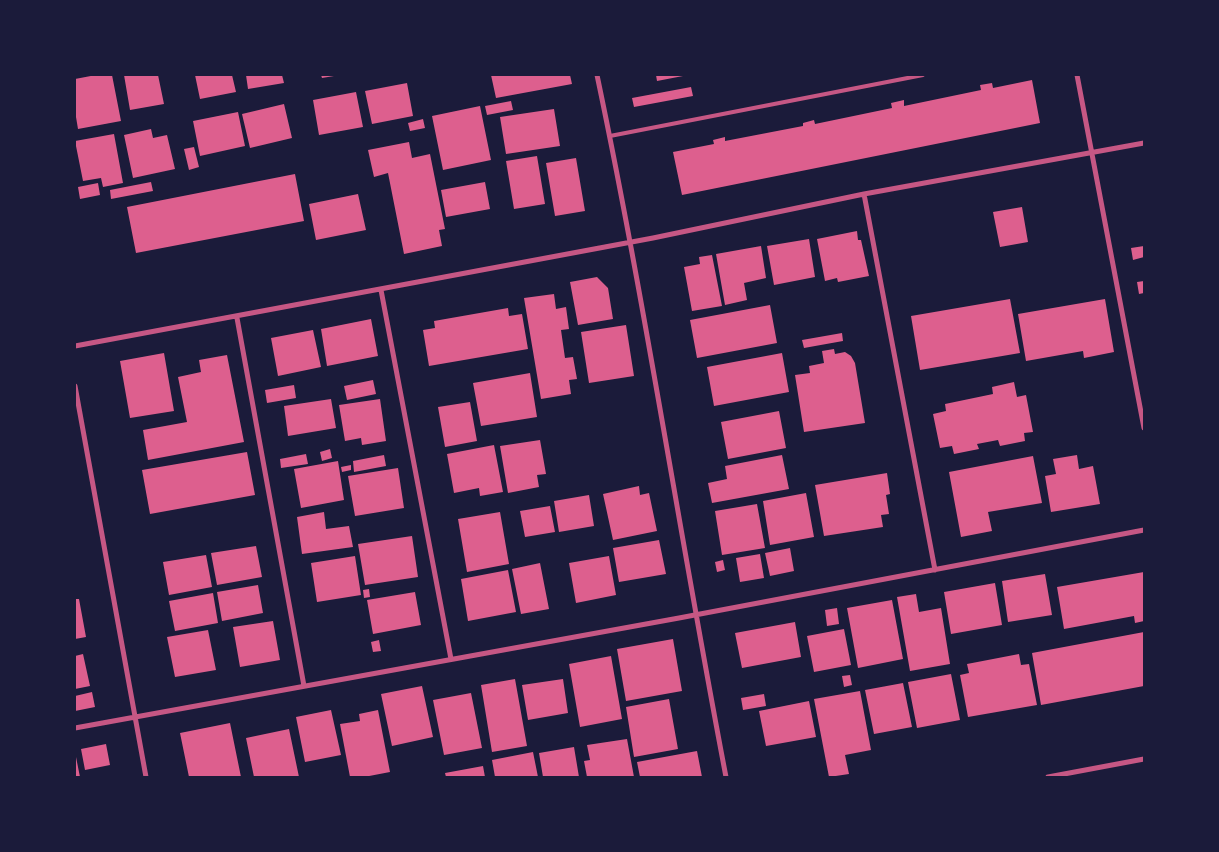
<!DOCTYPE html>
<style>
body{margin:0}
#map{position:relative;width:1219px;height:852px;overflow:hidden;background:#1b1b3a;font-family:"Noto Sans",sans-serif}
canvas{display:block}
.frame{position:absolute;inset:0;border:76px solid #1b1b3a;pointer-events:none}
</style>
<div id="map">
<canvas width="1219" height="852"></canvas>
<div class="frame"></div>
</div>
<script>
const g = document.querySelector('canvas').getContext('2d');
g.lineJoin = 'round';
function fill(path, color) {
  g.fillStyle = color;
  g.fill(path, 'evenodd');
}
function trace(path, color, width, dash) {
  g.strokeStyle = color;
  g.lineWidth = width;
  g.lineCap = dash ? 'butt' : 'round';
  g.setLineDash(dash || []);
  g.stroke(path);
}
fill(new Path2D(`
 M96,75h16l9,46 -43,8 -3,-18v-32z
 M124,75h34l6,29 -34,6z
 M195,75h37l4,17 -36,7z
 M246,75h36l2,8 -36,6z
 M321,75h13v1l-12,2z
 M491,75h79l2,9 -76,14z
 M656,75h27v1l-26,5z
 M1032,80l8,43 -358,72 -9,-43 41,-8 -1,-4 12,-3v4l78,-15v-3l11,-3 1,4 77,-16 -1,-5 13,-3v6l77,-16 -1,-5 12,-2 1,5z
 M407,83l6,33 -41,8 -7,-33z
 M691,87l2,9 -59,11 -2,-9z
 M356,92l7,35 -44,8 -6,-35z
 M511,101l2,9 -26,5 -2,-9z
 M284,104l8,34 -42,10 -8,-34z
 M480,106l11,54 -48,10 -11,-54z
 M554,109l6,37 -54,8 -6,-37z
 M238,112l7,34 -45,10 -7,-35z
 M423,119l2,9 -15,3 -2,-8z
 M151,129l2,9 14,-3 8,34 -42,9 -9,-43z
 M114,134l9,49 -20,4 -2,-9 -18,3 -8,-40z
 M409,142l3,16 18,-4 15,75 -6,1 3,16 -38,8 -16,-81 -14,4 -6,-27z
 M194,147l5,20 -10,3 -5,-21z
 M537,156l8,48 -31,5 -8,-48z
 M576,158l9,53 -30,5 -9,-53z
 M295,174l9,47 -168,32 -9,-46z
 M151,182l2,9 -42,8 -1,-9z
 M485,182l5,27 -44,8 -5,-27z
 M98,183l2,12 -20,4 -2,-12z
 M358,194l8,36 -50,10 -7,-36z
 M1022,207l6,35 -28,5 -7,-35z
 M857,231l1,9h3l8,36 -31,6 -1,-4 -12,3 -8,-42z
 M809,239l6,38 -41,8 -7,-39z
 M761,246l5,32 -22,5 3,17 -22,5 -9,-51z
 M1144,246v11l-11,3 -2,-12z
 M712,255l10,51 -30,5 -8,-44 16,-3 -1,-7z
 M597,277l11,11 5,31 -35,6 -8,-43z
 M1144,281v12l-5,1 -2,-12z
 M554,294l2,15 10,-2 3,22 -8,1 4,28 8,-1 4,22 -8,1 2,14 -30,5 -17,-101z
 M1010,299l10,54 -100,17 -9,-54z
 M1105,299l9,53 -30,6 -1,-7 -57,10 -8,-47z
 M770,305l7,38 -80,15 -7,-38z
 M508,308l1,8 13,-2 6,35 -99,17 -6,-36 12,-2 -1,-7z
 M371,319l7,37 -51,10 -6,-37z
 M626,325l8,51 -45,7 -8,-51z
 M313,330l8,37 -43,9 -7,-38z
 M842,333l1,8 -39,7 -2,-8z
 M834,349l1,5 10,-2 6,4 4,7 10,60 -61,9 -9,-57 15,-2 -1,-7 15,-3 -2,-12z
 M164,353l10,58 -44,7 -10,-57z
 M782,353l7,39 -75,14 -7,-39z
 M227,355l17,87 -96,18 -5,-30 44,-8 -9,-45 23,-5 -2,-12z
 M530,373l7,44 -56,9 -8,-43z
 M373,380l3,14 -29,6 -3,-14z
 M1014,382l3,15 9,-2 7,37 -9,1 1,8 -25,5 -2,-6 -21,4 2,5 -25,5 -2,-8 -12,2 -7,-34 13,-3 -1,-7 48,-10 -1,-7z
 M294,385l2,13 -29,5 -2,-13z
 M331,399l5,29 -48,8 -4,-30z
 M380,399l6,42 -24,4 -1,-7 -16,3 -6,-36z
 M470,402l7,39 -32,6 -7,-40z
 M779,411l7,37 -58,11 -7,-37z
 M540,440l6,34 -9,1 2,12 -31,6 -8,-47z
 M494,445l9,47 -23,4 -1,-8 -25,5 -7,-39z
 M330,449l2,9 -10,3 -2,-9z
 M247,452l8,43 -105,19 -8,-44z
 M306,454l2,10 -27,4 -1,-9z
 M384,455l2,11 -32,6 -1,-11z
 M782,455l7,34 -77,14 -4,-20 19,-4 -2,-13z
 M1077,455l2,14 14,-3 7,38 -49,8 -6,-36 11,-2 -3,-15z
 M1033,456l9,47 -54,9 4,19 -31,6 -12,-65z
 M338,461l6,39 -43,8 -7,-39z
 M351,465v5l-9,2 -1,-5z
 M398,468l6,40 -49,8 -7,-40z
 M887,473l3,21 -4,1 3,19 -8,1 2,12 -59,9 -9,-51z
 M639,486l1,9 9,-2 8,38 -44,9 -10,-46z
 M806,493l8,44 -44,8 -7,-44z
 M589,495l5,31 -35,6 -5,-31z
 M757,504l8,44 -43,7 -7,-44z
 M550,506l5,26 -30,5 -5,-26z
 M324,512l2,17 23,-3 4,21 -51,7 -5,-37z
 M500,512l9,52 -42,8 -9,-53z
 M412,536l6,41 -53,8 -7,-41z
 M659,540l7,34 -47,8 -6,-34z
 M256,546l6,31 -45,8 -6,-32z
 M790,548l4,23 -24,5 -5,-23z
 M760,554l4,24 -24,4 -4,-24z
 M206,555l6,32 -43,8 -6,-33z
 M355,556l6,39 -44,7 -6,-39z
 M609,556l7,39 -40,8 -7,-40z
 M723,560l2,10 -8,2 -2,-10z
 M540,563l9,46 -28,5 -9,-45z
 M508,570l8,42 -48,9 -7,-42z
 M1144,572v49l-9,2 -1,-7 -70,13 -7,-42z
 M1045,574l7,41 -44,7 -6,-41z
 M995,583l7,42 -51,9 -7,-42z
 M258,585l5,28 -41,8 -5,-29z
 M369,589l1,8 -6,1 -1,-8z
 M415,592l6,33 -48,9 -6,-34z
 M213,593l5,30 -43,8 -6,-30z
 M916,594l3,18 22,-4 9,56 -40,7 -13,-74z
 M75,599h4l7,38 -11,2z
 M892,600l11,59 -45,9 -11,-60z
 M837,608l2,16 -12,2 -2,-16z
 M273,621l7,39 -40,7 -7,-40z
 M795,622l6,35 -59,11 -7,-35z
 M844,629l7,36 -37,7 -7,-36z
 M208,630l8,40 -41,7 -8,-40z
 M1144,632v54l-103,19 -9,-52z
 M673,639l9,52 -56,10 -9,-52z
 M379,640l2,11 -8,1 -2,-10z
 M83,654l7,32 -15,3v-33z
 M1019,654l2,11 8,-1 8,41 -69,12 -8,-42 9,-2 -2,-9z
 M611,656l11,63 -42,8 -11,-63z
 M951,674l9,46 -43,8 -9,-46z
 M850,675l2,10 -8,2 -2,-11z
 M515,679l12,67 -35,6 -11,-67z
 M563,679l5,34 -40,7 -6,-35z
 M903,683l9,44 -38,7 -9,-44z
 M422,686l11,51 -41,9 -11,-52z
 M860,691l11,59 -26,5 4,19 -20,3 -15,-78z
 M92,692l3,15 -20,4v-15z
 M471,693l11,55 -38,7 -11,-55z
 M764,694l2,12 -23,4 -2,-12z
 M669,699l9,50 -44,8 -8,-50z
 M809,701l7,36 -50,9 -7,-35z
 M331,710l10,45 -36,7 -9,-45z
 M378,710l12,62 -26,5h-14l-10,-53 20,-3 -1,-7z
 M230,723l11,54h-52l-9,-44z
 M289,729l10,48h-45l-8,-39z
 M627,739l7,38h-47l-3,-16 6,-1 -3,-15z
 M106,744l4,21 -25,5 -4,-21z
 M574,747l5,30h-36l-4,-24z
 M697,751l5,26h-62l-3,-15z
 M533,752l5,25h-43l-3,-17z
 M75,757h1l4,20h-5z
 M483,766l2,11h-39l-1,-4z`), '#dd5f8e');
trace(new Path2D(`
 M610,136l313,-61`), '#c65784', 4);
trace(new Path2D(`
 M597,75c49,233 84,468 129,702
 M1077,75l67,353
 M864,194l71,376
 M381,290l70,369
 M237,318l67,368
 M75,346l578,-108 211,-44 280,-51
 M75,386l71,391
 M75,728l604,-110 465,-88
 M1048,777l96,-18`), '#c65784', 5);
</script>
